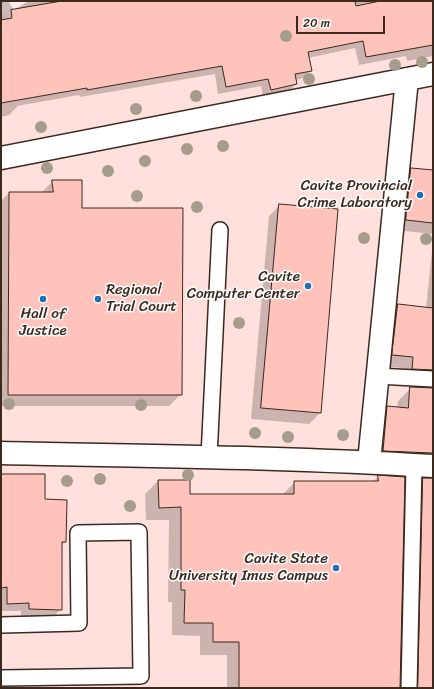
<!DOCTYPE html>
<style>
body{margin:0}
#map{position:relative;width:434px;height:689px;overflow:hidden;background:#ffedeb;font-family:Sriracha,sans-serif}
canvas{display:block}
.frame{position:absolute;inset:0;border:2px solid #3b2a1e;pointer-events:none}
.scale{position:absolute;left:296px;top:16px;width:89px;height:18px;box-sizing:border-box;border:2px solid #3b2a1e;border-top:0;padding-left:5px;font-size:12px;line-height:14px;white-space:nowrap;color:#3b2a1e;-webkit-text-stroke:3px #fff;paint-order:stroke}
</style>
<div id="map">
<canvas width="434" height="689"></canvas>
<div class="frame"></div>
<div class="scale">20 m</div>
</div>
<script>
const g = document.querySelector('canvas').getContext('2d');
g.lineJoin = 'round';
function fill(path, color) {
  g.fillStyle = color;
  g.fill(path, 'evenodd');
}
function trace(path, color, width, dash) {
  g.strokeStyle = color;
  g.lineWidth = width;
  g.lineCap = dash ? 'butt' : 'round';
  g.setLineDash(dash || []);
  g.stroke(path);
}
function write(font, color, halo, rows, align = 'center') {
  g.font = font + ' Sriracha,sans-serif';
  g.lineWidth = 3;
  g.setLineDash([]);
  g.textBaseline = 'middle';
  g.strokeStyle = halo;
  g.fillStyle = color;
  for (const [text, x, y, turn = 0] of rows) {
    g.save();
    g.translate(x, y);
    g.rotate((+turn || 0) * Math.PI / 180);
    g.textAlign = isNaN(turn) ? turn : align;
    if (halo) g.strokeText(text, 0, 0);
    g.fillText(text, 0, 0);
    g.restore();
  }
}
fill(new Path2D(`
 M27,1h406v687h-432v-676l10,-2z`), '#ffe0dd');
fill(new Path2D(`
 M1,1h7l6,9 15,-9h404v55l-26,5 -1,-5 -47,9 -4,-17 -47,10 3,12 -8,8 -8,2 1,4 -8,8 -25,5 -2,-11 -43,8 -3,-20 -135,23 -1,-2 -62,11v1l-8,8 -8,2z
 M411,169l22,2v63l-38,-4 5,-50z
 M53,181l28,28 100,185 -12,12h-168v-205l8,-8h32z
 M280,205l43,174 -3,34 -11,11 -58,-5 18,-203z
 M433,242v137h-31l1,-11 -21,-2 5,-50 11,-11 28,3z
 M411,388l22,1v299h-27l4,-196 13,-13 10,1 -2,-7 -61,-10 4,-43 13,-13 10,1 1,-7z
 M1,475l43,25 21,42 -4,4v63l-8,8h-32v-6h-20z
 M378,476l21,212h-172v-33h-27v-19l-28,-1v-33h-4l1,-82h-23l-1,-26 13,-13 31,14h93l13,-13h78z`), '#0003');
const building = new Path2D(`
 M62,1h293l1,5 24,-5h53v44l-67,12 -3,-16 -55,11 4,19 -17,3 2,10 -26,6 -3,-11 -42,8 -4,-21 -135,24v-2l-86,15v-83l11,-2 -1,-8z
 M411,168l22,2v53l-27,-3z
 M52,180h30v28h101l-1,187h-174l1,-203h44z
 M279,204l59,5 -17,204 -60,-5z
 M398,304l35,4v62l-21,-1 1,-12 -21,-2z
 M410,387l23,1v65l-50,-2 4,-45 21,2z
 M1,474h44v25l22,1 -1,42h-4v68l-33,-1v-6l-22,1v-17l-6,1z
 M378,475l27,2 -5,211h-161v-46h-26v-19h-29l1,-33h-4v-83l-22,1 -1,-28h32v14h104v-13h84z
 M423,478h10v210h-15z`);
fill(building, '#ffc3bc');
trace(building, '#3b2a1e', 1);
const lane = new Path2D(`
 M377,376l56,3
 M209,457l11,-227
 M1,625l78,-2 -1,-90 61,-1 2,144 -140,2
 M409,688l5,-223`);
const street = new Path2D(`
 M1,158l432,-84
 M1,453c144,3 288,4 432,13
 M369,462l38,-383`);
trace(lane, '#3b2a1e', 18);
trace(street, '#3b2a1e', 25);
trace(lane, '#fff', 15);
trace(street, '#fff', 22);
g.fillStyle = '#a69c8c';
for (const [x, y] of [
 [286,36],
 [422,62],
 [395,65],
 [309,79],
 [196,96],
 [136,109],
 [41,127],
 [223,146],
 [187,149],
 [145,161],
 [47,168],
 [108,171],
 [137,196],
 [197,207],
 [364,238],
 [426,239],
 [239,323],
 [9,404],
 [141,405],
 [255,433],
 [343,435],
 [288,437],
 [188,475],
 [100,479],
 [67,481],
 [130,506]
]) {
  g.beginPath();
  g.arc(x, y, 6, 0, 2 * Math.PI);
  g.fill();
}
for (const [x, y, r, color] of [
 [420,195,4,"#1f6fb2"],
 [308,286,4,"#1f6fb2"],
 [43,299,4,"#1f6fb2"],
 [98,299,4,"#1f6fb2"],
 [336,568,4,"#1f6fb2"]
]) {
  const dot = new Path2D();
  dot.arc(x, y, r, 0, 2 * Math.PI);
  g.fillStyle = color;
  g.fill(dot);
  trace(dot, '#fff', 1.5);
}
write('15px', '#3b2a1e', '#fff', [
 ["Cavite Provincial",412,186],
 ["Crime Laboratory",412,203],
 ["Cavite",300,277],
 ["Computer Center",300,294],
 ["Regional",106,290,"left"],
 ["Trial Court",106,307,"left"],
 ["Hall of",43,314,"center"],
 ["Justice",43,331,"center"],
 ["Cavite State",328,559],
 ["University Imus Campus",328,576]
], 'right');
</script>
